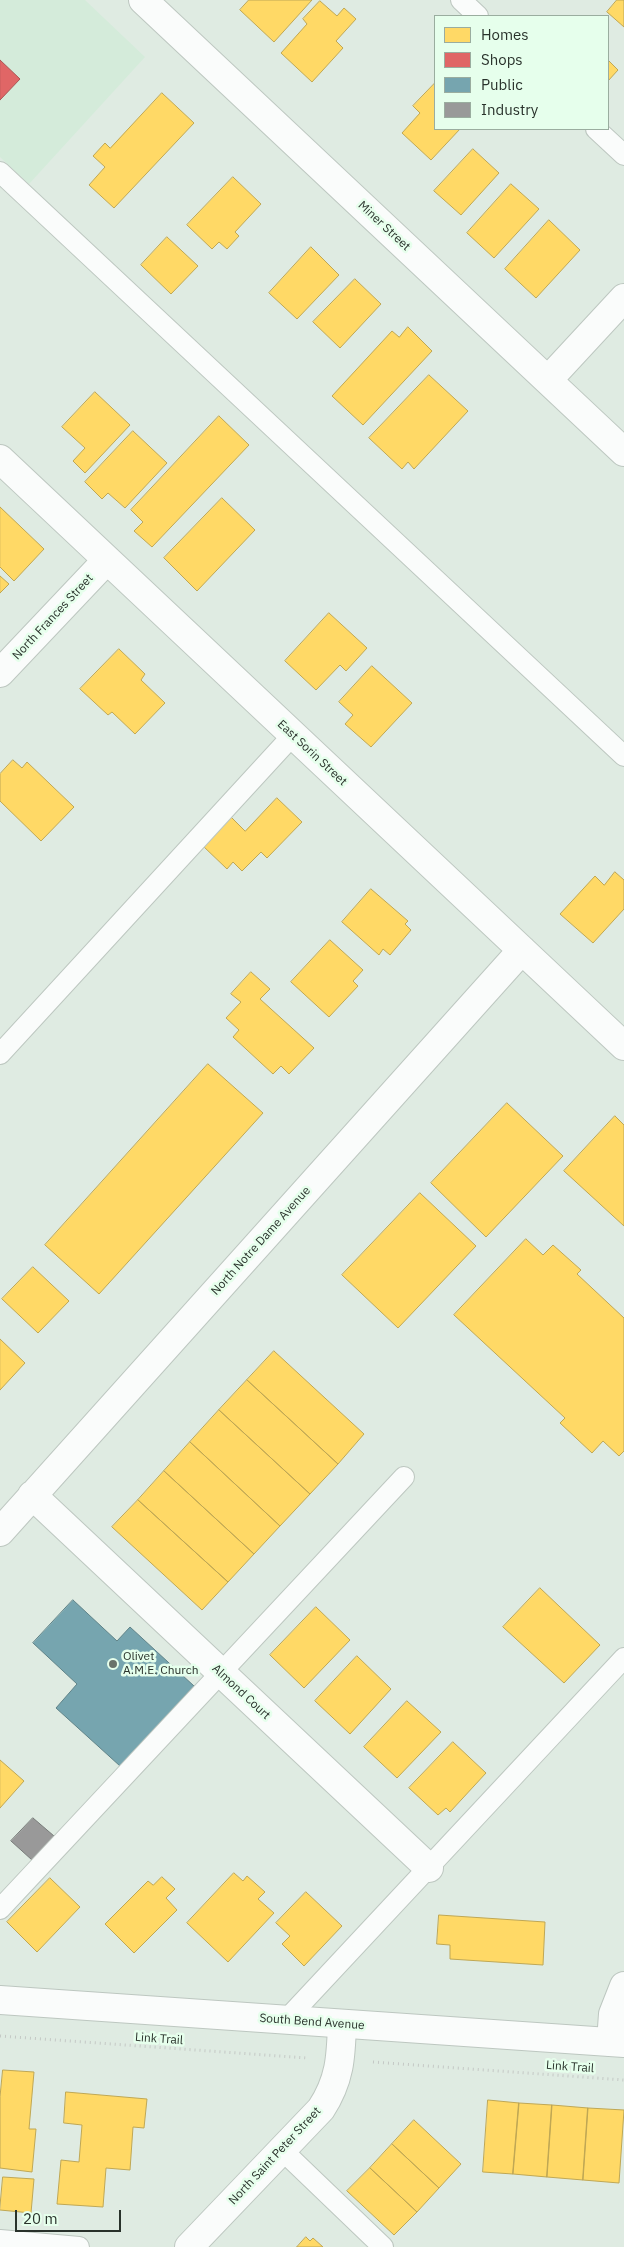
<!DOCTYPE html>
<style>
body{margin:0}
#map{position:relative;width:624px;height:2247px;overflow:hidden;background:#dfebe2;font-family:"IBM Plex Sans",sans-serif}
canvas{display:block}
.legend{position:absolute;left:434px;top:15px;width:175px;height:115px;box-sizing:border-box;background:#e6ffec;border:1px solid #9aad9f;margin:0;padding:6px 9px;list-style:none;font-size:15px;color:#29322b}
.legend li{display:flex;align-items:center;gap:10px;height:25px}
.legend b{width:25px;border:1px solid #9aad9f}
.scale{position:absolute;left:15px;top:2210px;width:106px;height:22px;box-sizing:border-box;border:2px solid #29322b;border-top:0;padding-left:6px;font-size:15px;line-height:18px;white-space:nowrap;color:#29322b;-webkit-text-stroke:4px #e6ffec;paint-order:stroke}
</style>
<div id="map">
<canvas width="624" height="2247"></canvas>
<ul class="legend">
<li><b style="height:14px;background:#ffd966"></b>Homes</li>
<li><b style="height:14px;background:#e06666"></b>Shops</li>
<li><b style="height:14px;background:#76a5af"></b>Public</li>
<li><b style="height:14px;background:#999"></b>Industry</li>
</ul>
<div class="scale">20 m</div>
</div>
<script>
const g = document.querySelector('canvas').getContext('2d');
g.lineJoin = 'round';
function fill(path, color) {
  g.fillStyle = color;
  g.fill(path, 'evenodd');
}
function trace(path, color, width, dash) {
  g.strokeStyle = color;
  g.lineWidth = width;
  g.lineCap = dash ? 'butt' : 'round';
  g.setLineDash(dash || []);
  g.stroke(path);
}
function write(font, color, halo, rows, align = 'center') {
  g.font = font + ' "IBM Plex Sans",sans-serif';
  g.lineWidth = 5;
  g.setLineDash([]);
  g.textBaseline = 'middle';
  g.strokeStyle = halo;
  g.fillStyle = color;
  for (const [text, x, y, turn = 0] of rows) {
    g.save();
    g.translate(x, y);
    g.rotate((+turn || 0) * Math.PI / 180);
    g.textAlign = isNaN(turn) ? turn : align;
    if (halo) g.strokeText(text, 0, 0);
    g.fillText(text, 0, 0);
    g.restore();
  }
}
fill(new Path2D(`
 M0,0h85l60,57 -116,127 -29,-27z`), '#d4ebda');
const homes = new Path2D(`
 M249,0h63l-38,42 -34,-32z
 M617,0h7v27l-17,-15z
 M320,1l17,15 7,-8 12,11 -20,22 7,7 -31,34 -31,-29 26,-29 -4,-5z
 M608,60l10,10 -10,11z
 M435,83v46h25l-29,31 -29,-27 18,-20 -7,-7z
 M162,93l32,30 -80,85 -25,-23 16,-18 -12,-11 12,-13 5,5z
 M473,149l26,24 -38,42 -27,-24z
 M233,177l28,27 -26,28 4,4 -12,13 -8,-7 -7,7 -25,-24z
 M511,184l28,25 -45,49 -27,-25z
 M549,220l31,30 -44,48 -31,-29z
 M167,237l31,29 -27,28 -30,-29z
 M311,247l28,28 -42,44 -28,-26z
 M355,279l26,25 -41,44 -27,-26z
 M408,327l24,24 -69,74 -31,-29 60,-65 7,6z
 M429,375l39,36 -54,58 -6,-7 -6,7 -33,-31z
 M95,392l35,33 -45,48 -12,-12 12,-13 -23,-21z
 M219,416l30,29 -97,102 -18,-16 9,-9 -12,-12z
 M133,431l34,32 -42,45 -17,-15 -6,6 -17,-17z
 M222,498l33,32 -58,61 -33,-33z
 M0,507l44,42 -30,32 -14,-14z
 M0,576l9,8 -9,9z
 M329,613l38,35 -21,23 -6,-6 -24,25 -31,-29z
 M119,649l26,25 -4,6 24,23 -30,31 -23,-22 -4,3 -28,-26z
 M372,666l40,37 -41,44 -26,-23 8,-9 -14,-13z
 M13,760l9,8 5,-6 47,45 -33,34 -41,-40v-27z
 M277,798l25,24 -35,36 -6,-6 -19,19 -9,-9 -6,7 -24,-23 28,-29 14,14z
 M615,872l9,8v29l-31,34 -33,-29 35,-38 9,9z
 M371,889l37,32 -3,3 6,6 -21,25 -7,-6 -4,6 -37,-33z
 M330,940l33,30 -10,11 5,5 -29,31 -38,-35z
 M251,972l19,17 -10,10 54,49 -25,26 -8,-8 -8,8 -40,-37 6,-7 -13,-12 15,-16 -10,-8z
 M208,1064l55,49 -164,181 -54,-49z
 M507,1103l56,53 -77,81 -55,-54z
 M615,1116l9,9v101l-60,-55z
 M420,1193l56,53 -78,82 -56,-53z
 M526,1239l17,16 10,-10 28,25 -4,4 47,44v133l-5,5 -16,-15 -11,12 -32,-30 5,-5 -111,-103z
 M33,1267l36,34 -31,32 -36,-34z
 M0,1339l25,24 -25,27z
 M274,1351l90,83 -26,30 -91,-84z
 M247,1380l91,84 -28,30 -91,-84z
 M219,1410l91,84 -30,32 -90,-84z
 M190,1442l90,84 -26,28 -90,-83z
 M164,1471l90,83 -26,28 -90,-82z
 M138,1500l90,82 -26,28 -90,-83z
 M540,1588l60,57 -36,38 -61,-56z
 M316,1607l34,33 -46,48 -34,-33z
 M357,1656l34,33 -41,45 -35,-33z
 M407,1701l34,31 -44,46 -33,-31z
 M453,1742l33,31 -36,39 -4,-4 -8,7 -29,-27z
 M0,1760l24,21 -24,27z
 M234,1873l9,8 4,-5 18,16 -7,7 16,14 -46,49 -41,-39z
 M162,1877l13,12 -9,9 11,12 -43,43 -29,-29 43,-43 5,4z
 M50,1878l30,29 -43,45 -30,-30z
 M306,1892l36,34 -38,40 -22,-22 8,-8 -14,-13z
 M439,1915l106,7 -2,43 -93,-6v-14l-13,-1z
 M3,2070l31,2 -5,57h7l-4,43 -32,-4v-71z
 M66,2092l81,7 -3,29 -11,-1 -3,43 -24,-2 -3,39 -46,-3 4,-44 18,2 3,-37 -18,-2z
 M488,2100l31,3 -6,71 -30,-2z
 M519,2103l33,2 -5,72 -34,-3z
 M552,2105l36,3 -5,72 -36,-3z
 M588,2108l36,2 -5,73 -36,-3z
 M414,2120l47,44 -22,24 -47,-44z
 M392,2144l47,44 -22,24 -47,-44z
 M370,2168l47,44 -23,23 -47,-44z
 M3,2177l31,2 -3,34 -31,-3z
 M306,2237l4,4 3,-3 10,9h-26z`);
fill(homes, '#ffd966');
trace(homes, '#bfa754', 1);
const shops = new Path2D(`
 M0,60l20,19 -20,21z`);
fill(shops, '#e06666');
trace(shops, '#a95654', 1);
const public = new Path2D(`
 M73,1600l44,41 13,-14 64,59 -74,80 -64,-58 21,-24 -44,-41z`);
fill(public, '#76a5af');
trace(public, '#5f8287', 1);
const industry = new Path2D(`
 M33,1818l21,18 -22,24 -21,-19z`);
fill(industry, '#999');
trace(industry, '#777a78', 1);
const service = new Path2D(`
 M461,0l17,16
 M596,129l28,26
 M0,172l624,584
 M0,1054l293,-319
 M0,1909l404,-432
 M286,2020l338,-362
 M282,2150l101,97
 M0,2240l79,7`);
const minor = new Path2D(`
 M143,0l481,452
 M548,380l76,-82
 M0,459l624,587
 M0,673l106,-112
 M32,1495l397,373
 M0,1532l522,-582
 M611,2042l2,-28 11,-28
 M189,2247l132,-138c19,-29 20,-52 21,-85`);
const tertiary = new Path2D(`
 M0,2000l624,43`);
trace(service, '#bdc7c0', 22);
trace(minor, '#bdc7c0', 30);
trace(tertiary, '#bdc7c0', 30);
trace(new Path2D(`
 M0,2036l307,22
 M373,2062l251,18`), '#c4c8c5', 3, [1, 4]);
trace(service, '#fafcfb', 20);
trace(minor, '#fafcfb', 28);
trace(tertiary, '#fafcfb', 28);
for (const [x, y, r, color] of [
 [113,1664,5,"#69736b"]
]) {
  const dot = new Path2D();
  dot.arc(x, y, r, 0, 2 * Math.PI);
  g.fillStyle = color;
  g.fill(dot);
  trace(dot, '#e6ffec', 2);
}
write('12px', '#29322b', '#e6ffec', [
 ["Miner Street",384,226,43],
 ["North Frances Street",53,617,-47],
 ["East Sorin Street",312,753,43],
 ["North Notre Dame Avenue",261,1241,-48],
 ["Almond Court",241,1692,43],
 ["South Bend Avenue",312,2022,4],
 ["Link Trail",159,2039,4],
 ["Link Trail",570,2067,4],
 ["North Saint Peter Street",275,2156,-47]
]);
write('12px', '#29322b', '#e6ffec', [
 ["Olivet",123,1657],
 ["A.M.E. Church",123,1671]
], 'left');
</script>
